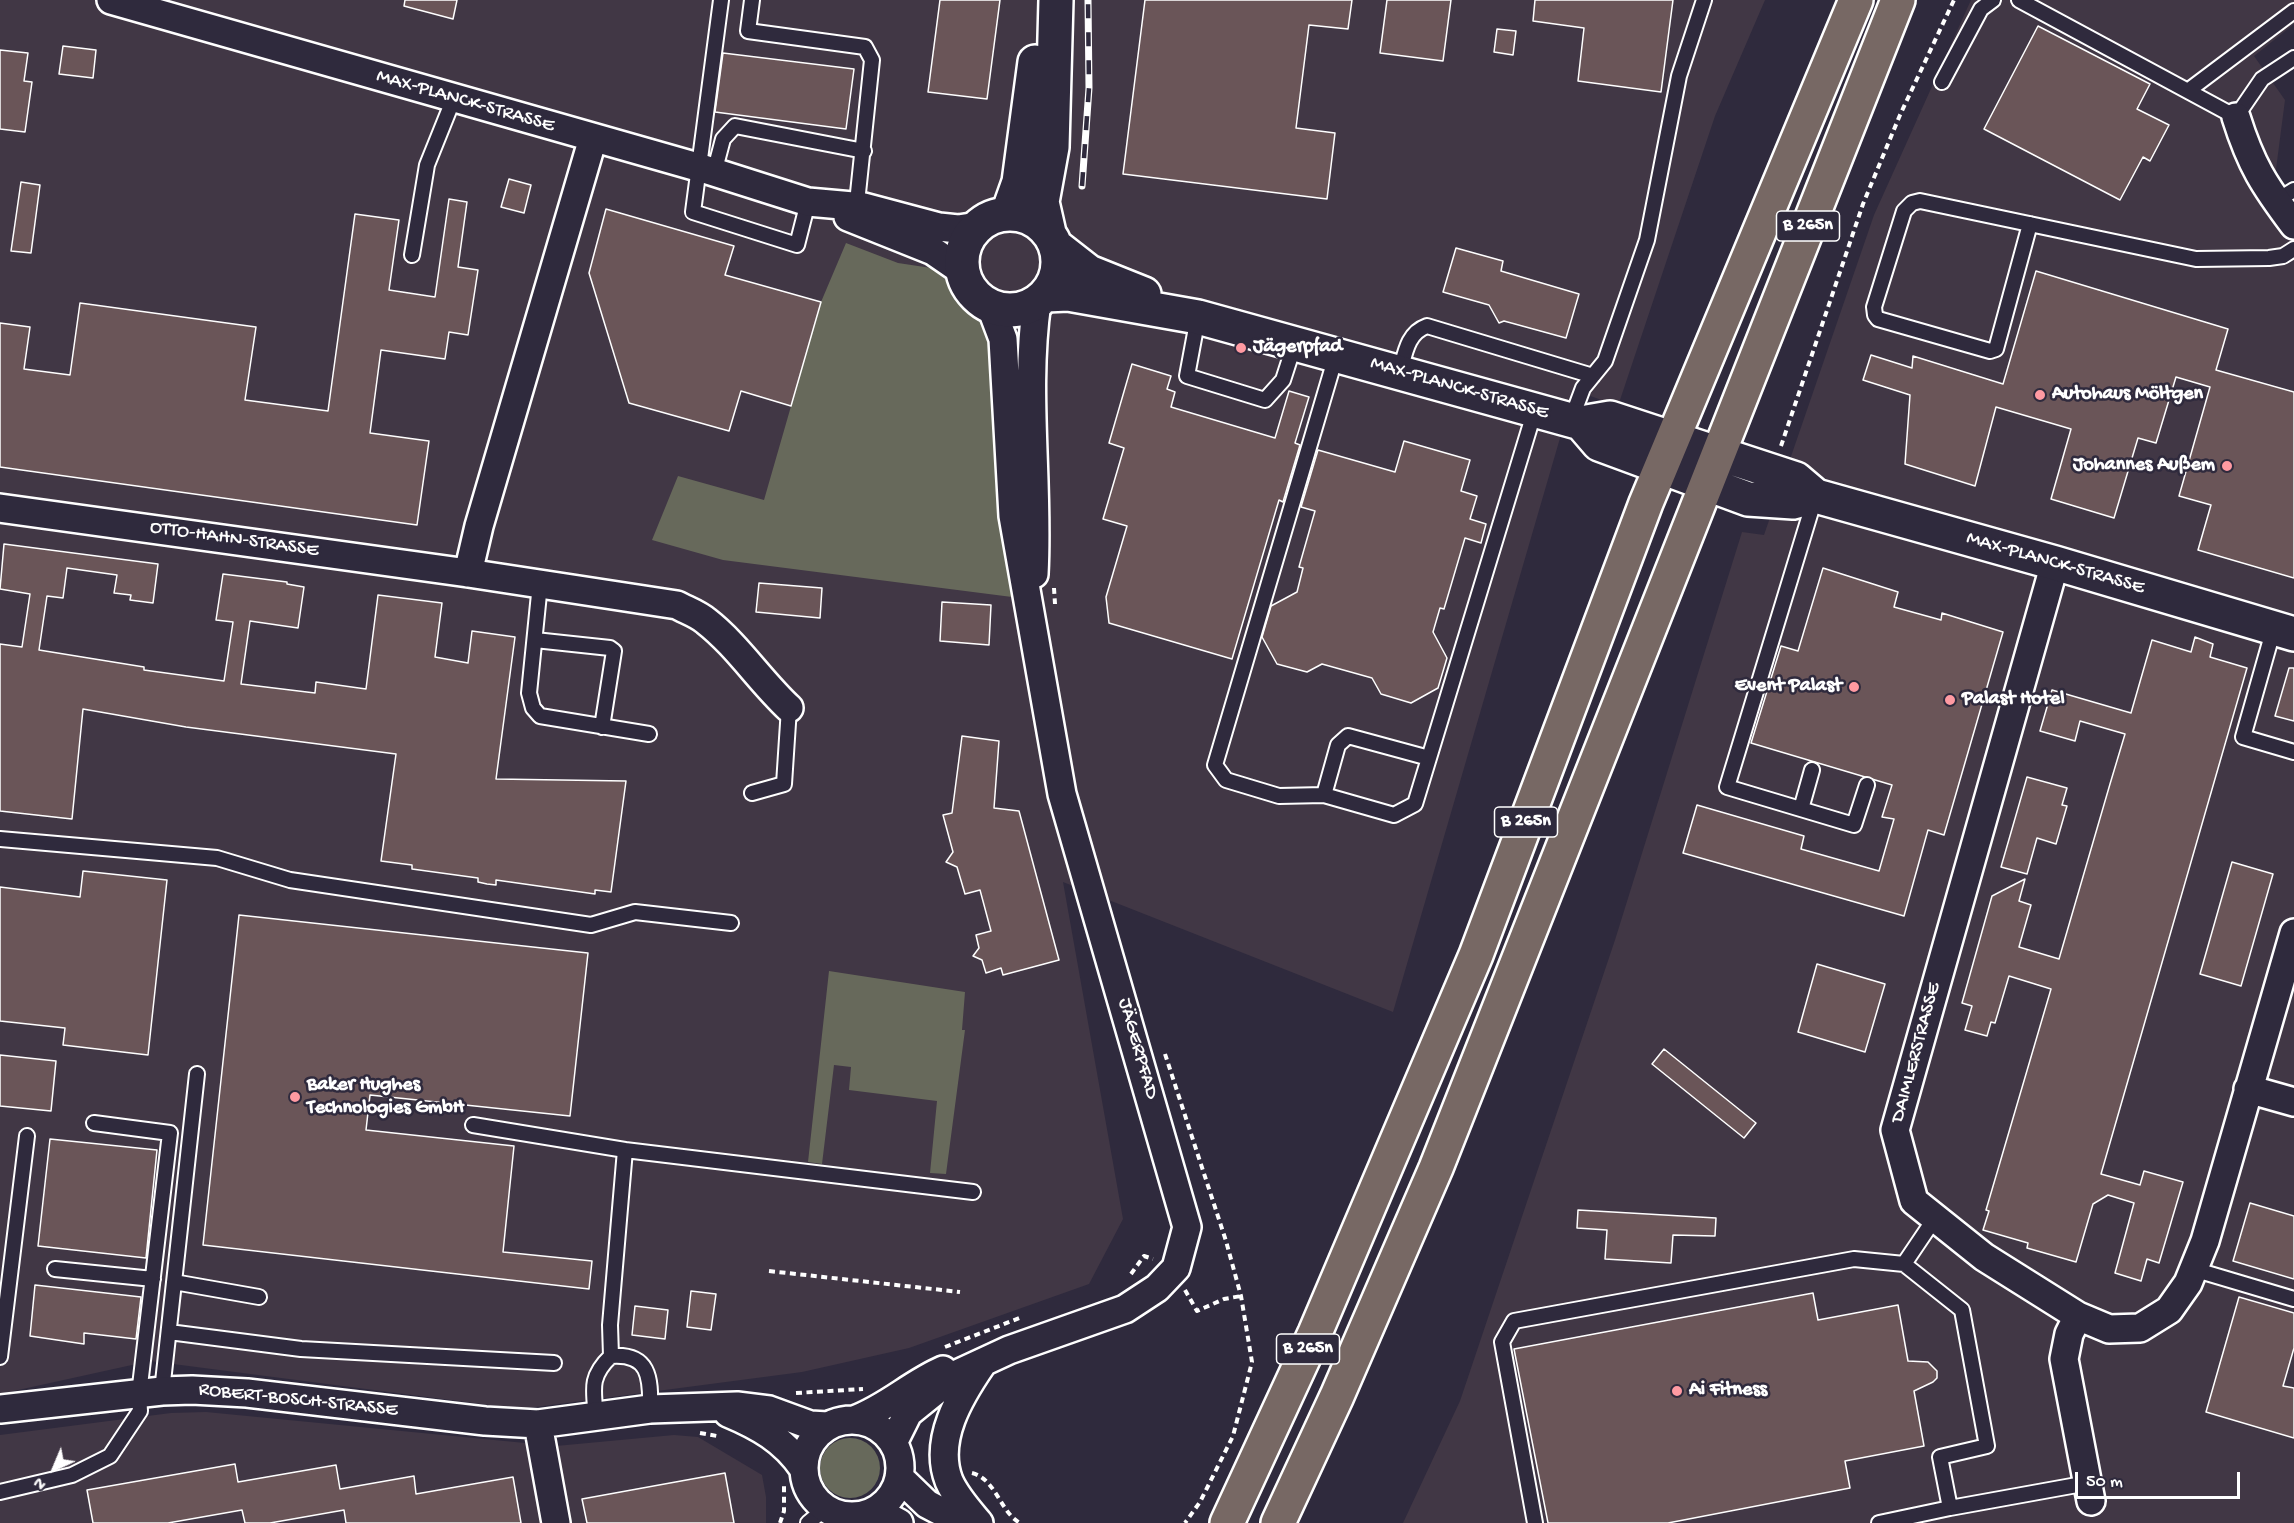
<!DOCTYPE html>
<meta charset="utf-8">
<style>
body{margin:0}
#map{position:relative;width:2294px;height:1523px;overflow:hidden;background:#2f2a3d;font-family:"Gochi Hand",sans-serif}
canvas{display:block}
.north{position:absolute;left:24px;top:1439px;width:60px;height:60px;-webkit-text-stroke:4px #2f2a3d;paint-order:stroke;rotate:224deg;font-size:16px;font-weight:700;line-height:24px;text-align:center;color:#fff}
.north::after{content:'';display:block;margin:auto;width:21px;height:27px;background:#fff;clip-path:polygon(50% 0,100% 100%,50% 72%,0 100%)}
.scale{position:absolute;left:2075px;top:1472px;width:165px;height:27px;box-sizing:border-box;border:3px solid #fff;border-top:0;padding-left:8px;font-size:18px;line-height:21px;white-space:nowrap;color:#fff;-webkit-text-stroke:4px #2f2a3d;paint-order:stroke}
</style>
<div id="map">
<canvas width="2294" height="1523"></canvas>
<div class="north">N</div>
<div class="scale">50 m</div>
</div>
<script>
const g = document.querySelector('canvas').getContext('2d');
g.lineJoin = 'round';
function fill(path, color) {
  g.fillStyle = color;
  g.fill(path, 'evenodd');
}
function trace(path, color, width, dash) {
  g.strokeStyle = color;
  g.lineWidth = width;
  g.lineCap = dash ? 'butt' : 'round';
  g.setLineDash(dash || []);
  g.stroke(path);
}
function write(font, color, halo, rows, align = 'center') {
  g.font = font + ' "Gochi Hand",sans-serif';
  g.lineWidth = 5;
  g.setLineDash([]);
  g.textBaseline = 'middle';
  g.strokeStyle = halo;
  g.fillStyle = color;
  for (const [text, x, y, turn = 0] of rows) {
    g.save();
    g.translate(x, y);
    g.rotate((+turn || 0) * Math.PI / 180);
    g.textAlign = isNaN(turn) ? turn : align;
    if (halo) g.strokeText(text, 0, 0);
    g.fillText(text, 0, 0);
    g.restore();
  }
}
fill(new Path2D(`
 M0,0h1765l-50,116 -97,290 -44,-16 -181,622 -330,-130 60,337 -34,65 -180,64 -107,24 -282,37 -370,-48 -150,33z
 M1971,0h323v24l-40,32 31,44 -10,77 19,25v1321h-891l57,-122 155,-461 127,-408 22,3 110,-320z
 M206,1412l350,34 118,-11 24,2 64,38 4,22v26h-766v-88l171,-22z`), '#413745');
fill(new Path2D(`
 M846,243l52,20 40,6 45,53 15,29 3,115 11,131 -289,-37 -71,-20 26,-64 86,24 57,-198z
 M829,971l136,21 -3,38h3l-19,144 -16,-1 7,-72 -88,-11 2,-23 -17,-2 -12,99 -14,-2z
 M820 1468a30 30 0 1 1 60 0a30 30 0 1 1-60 0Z`), '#67695b');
const building = new Path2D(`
 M405,0h52l-4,19 -49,-13z
 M940,0h60l-13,99 -59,-7z
 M1145,0h207l-4,29 -39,-4 -13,103 39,5 -8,66 -204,-25z
 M1387,0h64l-8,61 -63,-8z
 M1535,0h138l-12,92 -83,-11 6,-53 -51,-7z
 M2038,26l112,58 -13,25 32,16 -19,36 -7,-4 -23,43 -136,-71z
 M1497,29l19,2 -3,24 -19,-3z
 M63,46l33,4 -3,28 -34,-4z
 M0,50l28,3 -4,28 8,1 -7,50 -25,-3z
 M723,53l131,16 -8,60 -131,-17z
 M509,179l22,6 -7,28 -23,-6z
 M21,182l19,3 -9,68 -20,-2z
 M449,199l18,3 -9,65 20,3 -10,65 -19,-3 -4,27 -64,-9 -11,83 59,8 -12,84 -417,-58v-144l30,4 -6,42 46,6 10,-72 176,24 -11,73 83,11 27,-197 44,6 -10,70 46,7z
 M606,209l128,37 -9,29 96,27 -30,104 -50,-15 -12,40 -100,-28 -40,-130z
 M1456,248l47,13 -2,10 78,23 -13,44 -62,-17 -5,2 -10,-18 -46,-13z
 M2036,271l192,58 -12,41 78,22v186l-96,-28 13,-45 -32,-9 31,-109 -34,-10 -20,66 -18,-5 -24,80 -63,-19 20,-70 -75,-22 -21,79 -70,-22 5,-69 -47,-15 8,-25 41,13 1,-12 90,28z
 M1132,364l39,12 -4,13 8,3 -4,15 104,31 14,-47 20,6 -14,46 5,2 -17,57 -4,-2 -47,159 -123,-36 -3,-26 21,-71 -24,-7 21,-71 -15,-5z
 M1404,441l66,19 -9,31 16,5 -7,23 16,5 -5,19 -16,-5 -21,71 -4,-1 -7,24 14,26 -9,30 -27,15 -30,-9 -9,-16 -50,-14 -15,8 -30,-8 -15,-27 9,-31 26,-14 6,-24 -4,-1 16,-56 -14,-4 17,-57 77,22z
 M4,544l154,20 -5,39 -23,-3 1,-5 -17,-2 3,-18 -50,-7 -4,30 -16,-2 -8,54 105,17v3l80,11 9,-59 -17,-2 7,-46 64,8v2l17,3 -6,41 -48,-7 -9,63 74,9 1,-11 50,7 12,-94 64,8 -7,54 33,6 4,-32 43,6 -19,142 130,2 -15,111 -16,-2v4l-99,-14v5l-9,-1 -9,-2v-4l-66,-9v-4l-31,-4 15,-107 -210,-27 -103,-18 -11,110 -72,-8v-167l22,3 8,-53 -30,-5z
 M1823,568l75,24 -4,15 47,13 1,-7 61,19 -59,203 -16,-5 -24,86 -221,-63 14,-48 107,31 -3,13 78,22 15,-52 -12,-2 10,-32 -141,-42 30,-97 17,5z
 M759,583l63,5 -2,30 -64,-6z
 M942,602l49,3 -2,40 -49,-4z
 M2195,637l18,7 -3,13 37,11 -146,506 39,11 4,-14 39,11 -24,81 -12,-4 -6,22 -26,-8 19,-70 -26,-8 -15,9 -17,58 -49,-14 1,-5 -45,-13 6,-19 -3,-1 65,-221 -42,-13 -14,47 -4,-1 -4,14 -22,-6 7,-24 -10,-3 30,-107 33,-17 -6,22 12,4 -12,42 40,12 51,-175 15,-50 -45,-13 -5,20 -35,-10 12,-41 79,23 21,-73 39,12z
 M2289,668h5v53l-19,-5z
 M962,736l37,5 -5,67 25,3 40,149 -56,15 -2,-7 -15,5 -4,-13 -9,-4 6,-8 -3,-13 15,-4 -11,-41 -15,4 -8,-27 -11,-5 7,-10 -10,-37 9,-2z
 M2027,777l40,11 -5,17 5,1 -11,38 -19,-6 -10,36 -26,-7z
 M2232,862l41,12 -32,112 -41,-12z
 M83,871l84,9 -19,175 -85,-10 2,-17 -65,-7v-134l80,10z
 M239,915l349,38 -18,163 -200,-21 -4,35 148,16 -11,106 89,9 -3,28 -386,-44z
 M1817,964l68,20 -20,68 -67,-20z
 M1664,1049l92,74 -12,15 -92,-74z
 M0,1055l56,6 -5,50 -51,-5z
 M50,1139l107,11 -11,108 -108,-12z
 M2250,1203l44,13v63l-61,-18z
 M1578,1210l138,8 -1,18 -42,-1 -2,28 -66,-4 2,-29 -30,-2z
 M35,1285l106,12 -5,42 -52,-6v11l-54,-8z
 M691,1291l25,3 -5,36 -24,-3z
 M1813,1293l5,27 80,-15 10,56 20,1 9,9v7l-4,4 -19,9 10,55 -79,15 5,27 -182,35h-120l-34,-174z
 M2239,1297l55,16v35l-11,38 11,2v50l-88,-26z
 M635,1306l33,4 -3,29 -33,-4z
 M235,1464l3,18 98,-17 4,24 74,-13 2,18 97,-17 8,46h-175l-2,-13 -74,13h-25l-3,-13 -74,13h-75l-6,-33z
 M725,1473l9,50h-147l-5,-24z`);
fill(building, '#6a5558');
trace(building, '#fff', 1.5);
const lane = new Path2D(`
 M721,0l-28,212 104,33 11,-43
 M752,0l-4,31 117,16 7,13 -16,152
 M2019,0l217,117 26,-38 32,-21
 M1942,82l39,-73 12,-9
 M2189,90l105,-79
 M714,173l9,-34 12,-13 129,25
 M2276,201l18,-11
 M2030,224l-34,125 -6,2 -112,-32 -3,-4 -1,-8 30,-96 8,-8 8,-2 276,58 73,-1 14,-2 11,-7
 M412,255l15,-90 27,-67
 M1198,317l-11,59 78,24 18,-20 12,-37
 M1336,356l-121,409 11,15 53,16 45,-1 70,20 21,-11 120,-394
 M1400,372c5,-18 7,-39 27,-46l166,50
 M1571,420l12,-32 22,-27 42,-121 32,-164 25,-76
 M1815,498l-88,289 127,38 13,-40
 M540,584l-11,109 4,15 7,8 109,18
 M2274,628l-31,109 51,15
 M535,640l75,8 4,3 -12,76
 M752,793l32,-9 5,-76
 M1324,795l14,-50 10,-9 81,22
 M1801,809l11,-39
 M0,839l217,19 73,22 301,45 44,-13 96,11
 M473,1125l152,25 -15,175 1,31
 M625,1150l348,42
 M1935,1218l-31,46 58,46 25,136 -47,11 10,51 138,-25
 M55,1269l98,10
 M2193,1269l101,30
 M174,1282l85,15
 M169,1332l132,17 253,14
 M0,1357l27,-221
 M162,1391l35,-317
 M596,1416c-3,-28 -6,-40 15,-60 38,-3 40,21 39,53
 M0,1492l72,-17 38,-19 30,-45 -1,-17 31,-261 -76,-10
 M808,1523l18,-15
 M1535,1523l-33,-181 12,-21 340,-62 50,5
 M1879,1523l71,-15`);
const street = new Path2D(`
 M111,0l590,168 107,34 56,5 75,20 19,2 20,-3
 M2236,117c15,48 28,68 58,108
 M848,217l85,34 29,20
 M0,508l468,65 209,32c9,5 21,9 29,16 31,24 54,60 83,87
 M2055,563l-160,567 19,71 70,56 94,59 31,13 31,-1 29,-18 19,-27 17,-42 89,-308
 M468,573l11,-47 114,-388
 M1034,574c5,-91 -10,-182 3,-272
 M2248,1089l46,13
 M2078,1316l-9,18 -5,25 27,142
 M0,1409l162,-18 30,-1 55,3 238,28 53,3 112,-15 87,-3 32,4 41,15 18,1
 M728,1413c31,13 56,27 75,55
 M854,1420c33,-12 57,-36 89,-50
 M804 1468a48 48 0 1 1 96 0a48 48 0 1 1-96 0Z
 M538,1424l18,99
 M893,1443l15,-30 47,-38 54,-25 116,-41 32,-21 19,-20 11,-41 -125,-433 -49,-278 -10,-177 -12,-32
 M899,1477l28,27 36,19
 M868,1514l18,2 13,7
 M979,1523c-11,-13 -23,-26 -30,-42 -16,-41 11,-85 33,-117`);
const secondary = new Path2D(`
 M1008,213l11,-31 16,-120
 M962 262a48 48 0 1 1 96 0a48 48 0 1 1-96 0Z
 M1049,233l-7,-31 10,-55 4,-147
 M1057,247l32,25 55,22
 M1046,295l22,-1 130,23 383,106 29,-5 186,61 20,17 239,67 239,71
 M1581,423l18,21 149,55 45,3 23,-6`);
const primary = new Path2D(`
 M1227,1523l88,-190 161,-378 170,-452 210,-503
 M1278,1523l59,-127 99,-228 462,-1168`);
trace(lane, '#fff', 18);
trace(street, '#fff', 32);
trace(secondary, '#fff', 38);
trace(primary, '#fff', 38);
trace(new Path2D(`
 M1781,446l82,-242 37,-89 54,-115
 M1054,588l1,16
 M1165,1054l61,187 15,55 11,66 -19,74 -33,66 -15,21
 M769,1271l191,21
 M1131,1274l13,-18 9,3
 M1185,1290l12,21 27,-12 17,-3
 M945,1347l77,-30
 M796,1393l67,-4
 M700,1433l17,3
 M972,1473c24,6 28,39 48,50
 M780,1523l4,-12v-29`), '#fff', 4, [6, 4.5]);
trace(lane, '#2f2a3d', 14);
trace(street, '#2f2a3d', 27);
trace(secondary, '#2f2a3d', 33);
trace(primary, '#776864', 33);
const rail = new Path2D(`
 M1082,186l7,-98 -1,-88`);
trace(rail, '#fff', 7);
trace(rail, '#2f2a3d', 4.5, [14]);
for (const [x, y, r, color] of [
 [1241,348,6,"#ff9aa2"],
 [2040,395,6,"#ff9aa2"],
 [2227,466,6,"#ff9aa2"],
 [1854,687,6,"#ff9aa2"],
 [1950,700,6,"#ff9aa2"],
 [295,1097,6,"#ff9aa2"],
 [1677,1391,6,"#ff9aa2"]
]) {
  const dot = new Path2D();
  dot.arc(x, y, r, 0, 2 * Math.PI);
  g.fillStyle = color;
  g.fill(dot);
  trace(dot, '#2f2a3d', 2);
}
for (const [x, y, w] of [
 [1808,226,63],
 [1526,822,63],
 [1308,1349,63]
]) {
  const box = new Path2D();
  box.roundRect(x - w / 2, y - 15, w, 30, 4.5);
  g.fillStyle = '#2f2a3d';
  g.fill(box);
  trace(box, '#fff', 1.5);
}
write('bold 18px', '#fff', null, [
 ["B 265n",1808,226],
 ["B 265n",1526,822],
 ["B 265n",1308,1349]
]);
write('20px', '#fff', '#2f2a3d', [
 ["MAX-PLANCK-STRASSE",465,102,16],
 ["MAX-PLANCK-STRASSE",1459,389,16],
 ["OTTO-HAHN-STRASSE",234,540,8],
 ["MAX-PLANCK-STRASSE",2055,564,16],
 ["JÄGERPFAD",1137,1049,74],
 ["DAIMLERSTRASSE",1917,1053,-75],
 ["ROBERT-BOSCH-STRASSE",298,1401,6]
]);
write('bold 20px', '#fff', '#2f2a3d', [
 ["Jägerpfad",1253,348],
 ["Autohaus Möltgen",2052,395],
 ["Johannes Außem",2215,466,"right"],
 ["Event Palast",1842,687,"right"],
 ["Palast Hotel",1962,700],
 ["Baker Hughes",307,1086],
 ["Technologies GmbH",307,1109],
 ["Ai Fitness",1689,1391]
], 'left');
</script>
